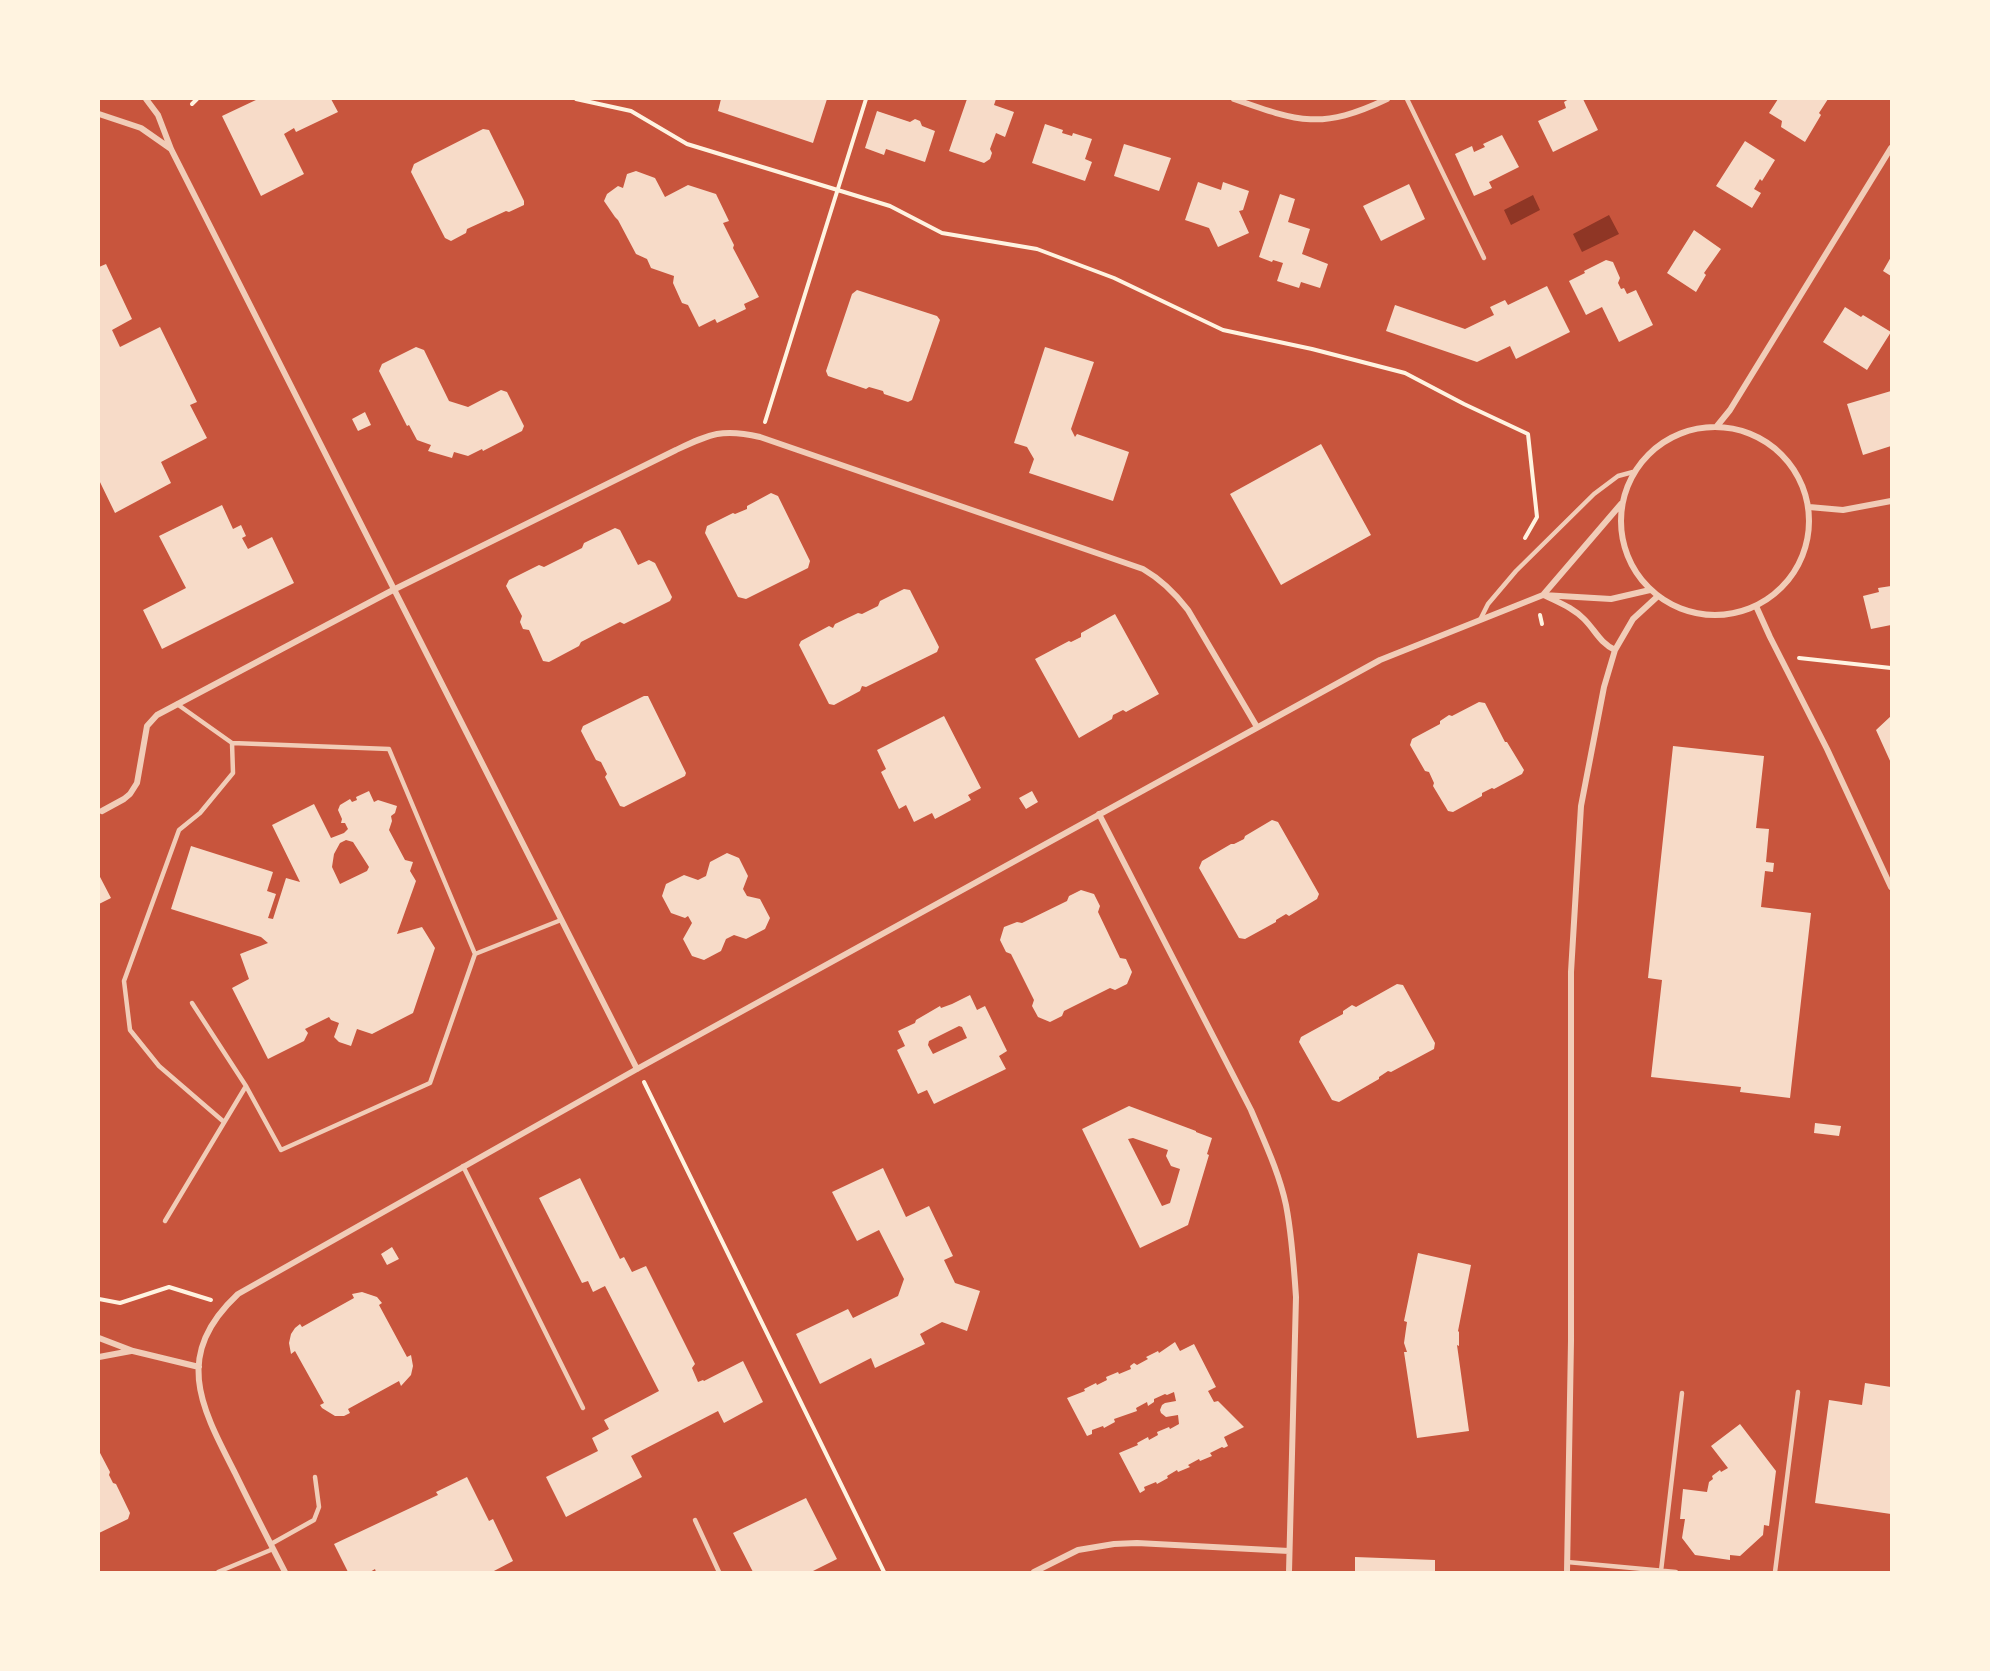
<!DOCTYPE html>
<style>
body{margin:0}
#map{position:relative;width:1990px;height:1671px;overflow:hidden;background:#c8553d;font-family:"DM Sans",sans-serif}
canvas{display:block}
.frame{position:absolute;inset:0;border:100px solid #fff3e0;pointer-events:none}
</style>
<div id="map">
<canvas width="1990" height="1671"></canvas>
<div class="frame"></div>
</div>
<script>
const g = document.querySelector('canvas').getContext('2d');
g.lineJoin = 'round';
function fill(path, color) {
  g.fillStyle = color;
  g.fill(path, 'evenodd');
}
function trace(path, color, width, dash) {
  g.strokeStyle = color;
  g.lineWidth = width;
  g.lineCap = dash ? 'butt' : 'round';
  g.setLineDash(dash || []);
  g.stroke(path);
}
fill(new Path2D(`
 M1533,195l7,15 -29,15 -7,-15z
 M1609,215l10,19 -37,18 -9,-18z`), '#8f3625');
fill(new Path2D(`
 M258,99h73l7,13 -42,20 -2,-4 -10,6 20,40 -43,22 -39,-80z
 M721,99h106l-14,44 -95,-32z
 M967,99h29l-2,6 20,7 -9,25 -9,-4 -6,16 2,4 -2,6 -6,4 -35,-12z
 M1569,99h14l15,31 -45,22 -15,-31 28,-13 -2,-6z
 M1778,99h50l-9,14 2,2 -16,27 -24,-15 1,-6 -13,-8z
 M877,111l33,11 5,-3 5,2 2,5 13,5 -10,31 -39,-13 -2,6 -19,-7z
 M1045,124l18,6 -1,3 10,3 1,-3 19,6 -7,20 7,3 -7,19 -53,-18z
 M483,129l6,1 35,71v4l-15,7 -3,-1 -39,18 -1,4 -15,8 -6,-3 -34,-66 3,-8z
 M1502,135l17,32 -30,15 3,6 -18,8 -19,-42 17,-8 2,6 11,-5 -2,-3z
 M1745,141l30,19 -13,21 -2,-2 -6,10 7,4 -9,15 -36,-22z
 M1124,144l47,14 -12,33 -45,-15z
 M636,171l19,7 10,19 23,-12 28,9 13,27 -6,2 11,22 -1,3 26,49 -15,7 2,5 -29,14 -2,-4 -16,8 -11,-22 -6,-2 -9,-20 1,-7 -23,-8 -4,-9 -11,-5 -18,-34 -3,-3 -11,-16 3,-7 11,-8 5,2 4,-14z
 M1198,182l23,8 2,-8 26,9 -6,19 -4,1 10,22 -31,14 -9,-19 -24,-8z
 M1409,184l16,35 -44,22 -18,-35z
 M1280,194l15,5 -7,23 22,7 -8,25 26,10 -8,24 -19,-6 -2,6 -22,-7 6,-18 -10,-3 -1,2 -13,-5z
 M1694,230l27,19 -17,24 2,2 -10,17 -29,-19z
 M1891,257v19l-8,-5z
 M1606,260l7,2 7,16 -2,5 3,6 3,-1 3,6 9,-4 17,35 -34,17 -17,-35 -16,8 -17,-34 16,-8 -1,-2z
 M106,264l26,55 -20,11 8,17 40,-20 37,75 -7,3 17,33 -46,24 10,21 -56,30 -16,-33v-213z
 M1547,286l23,46 -54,27 -6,-13 -33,16 -91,-31 9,-26 70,24 29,-14 -4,-8 15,-7 3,5z
 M857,290l80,26 3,4 -28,80 -4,2 -24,-8 -1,-3 -14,-4 -3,2 -38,-13 -2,-5 26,-77z
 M1845,307l16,10 2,-2 28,17 -24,38 -44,-28z
 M416,347l8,3 25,51 19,6 33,-17 6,2 17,34 -2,5 -39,20 -1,-2 -14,7 -14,-4 -2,6 -24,-7 3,-6 -14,-5 -8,-15 -2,1 -28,-55 3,-7z
 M1045,347l49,15 -23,67 4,8 2,-3 52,18 -16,49 -84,-28 5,-14 -7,-12 -13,-4z
 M1891,391v55l-28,9 -16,-51z
 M365,412l6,13 -13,6 -6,-12z
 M1321,444l50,91 -90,50 -51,-91z
 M771,493l7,3 32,65 -2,7 -62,31 -8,-2 -33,-64 2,-7 26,-13 2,1 12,-5v-3z
 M222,505l11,24 8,-4 5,11 -4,2 6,11 24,-12 22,46 -132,66 -19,-39 43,-22 -27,-52z
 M615,528l5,2 18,35 11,-5 6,3 17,34 -2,4 -46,23 -4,-2 -39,20 -2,4 -30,16 -6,-1 -14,-31 -6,-1 -3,-7 2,-6 -16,-30 3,-6 30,-15 5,2 38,-19 2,-5z
 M1891,586v39l-20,4 -8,-33 16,-4 -1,-4z
 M904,589l6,1 29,57 -2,5 -71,35 -4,-1 -2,5 -26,14 -5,-1 -30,-59 2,-4 28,-15 4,2 2,-4 23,-11 4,1 16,-8 2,-5z
 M1115,614l44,80 -33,18 -3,-2 -10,5 -1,4 -33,19 -44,-79 34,-18 2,1 10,-5v-4z
 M644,696h4l38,77 -1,3 -61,31 -4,-1 -15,-29 2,-3 -6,-12 -5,-2 -15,-29 2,-5z
 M1479,702l6,1 20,39h2l17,28 -2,4 -28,15 -2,-1 -10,5v3l-29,16 -5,-1 -15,-25 1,-3 -5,-11 -4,-1 -15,-26 2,-6 28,-15v-3l9,-6 3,1z
 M944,716l37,72 -13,7 3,5 -36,19 -3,-6 -18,9 -8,-17 -7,4 -18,-37 5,-3 -9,-19z
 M1891,716v47l-15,-33z
 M1673,746l91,10 -8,72 13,1 -3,33 8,1 -1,9 -8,-1 -4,36 50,6 -21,185 -50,-6 1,-5 -90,-10 11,-97 -14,-2z
 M369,791l5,11 4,-2 19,6 -2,7 -4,3 1,5 -3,9 16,30 8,2 -3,9 6,10 -19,53 25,-7 13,21 -22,65 -41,21 -15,-5 -6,17 -12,-4 -5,-5 5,-14 -8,-3 -2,-3 -24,12 3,4 -4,8 -36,18 -36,-71 17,-9 -9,-25 28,-11 -7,-6 -90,-28 20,-63 82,26 -6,19 9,3 -8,24 5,1 13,-41 14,4 -28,-57 42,-21 17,34 13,-5 4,-4 -3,-6h-4l1,-4 -4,-9 2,-5 10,-6 2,3 5,-2 -1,-3zM346,840l7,2 16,25 -2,4 -27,13 -8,-17 2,-13 6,-11z
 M1032,791l6,11 -12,7 -7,-11z
 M1272,820l6,2 41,72 -2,5 -28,17 -3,-2 -10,6v2l-31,17 -6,-1 -40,-70 3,-7 29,-17h3l10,-5 1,-3z
 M727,853l12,5 9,18 -5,13 4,7 13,3 10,19 -5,11 -19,10 -12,-4 -8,4 -5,12 -17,9 -12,-4 -9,-17 9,-16 -4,-7 -3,2 -14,-5 -9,-17 4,-12 18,-9 14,5 8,-4 4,-14z
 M99,875l12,23 -12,6z
 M1081,890l13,4 6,12 -2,6 22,46 6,1 6,13 -5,12 -12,6 -5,-2 -46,23 -2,5 -12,6 -12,-5 -6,-11 2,-6 -23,-46 -5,-2 -6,-12 4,-13 13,-5 5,1 45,-22 2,-5z
 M1397,984l6,1 32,58 -1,6 -43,23 -3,-1 -9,6v2l-40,23 -7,-2 -33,-58 2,-5 42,-23v-3l9,-6 4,2z
 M970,995l7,15 8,-4 22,45 -8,5 7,13 -72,35 -7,-14 -9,4 -21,-44 8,-4 -7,-15 17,-8 1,-3 24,-14 1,2 11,-4zM959,1026l3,1 5,11 -34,16 -5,-9 1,-4z
 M1129,1106l67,25v1l16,6 -5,16 2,1 -21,70 -48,23 -58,-119zM1133,1138l35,12 -2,6 5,10 9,3 -10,34 -8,3 -34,-67z
 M1815,1123l26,3 -2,10 -25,-3z
 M883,1168l23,49 23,-11 24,50 -9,4 11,23 25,8 -13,40 -25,-9 -22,12 5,10 -50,24 -4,-10 -51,26 -24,-50 52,-25 5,9 45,-22 6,-17 -25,-49 -22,11 -25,-49z
 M580,1178l40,81 4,-2 8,15 14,-6 49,98 -3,4 6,14 5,-2 1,1 39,-20 20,41 -39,21 -6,-12 -87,45 11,21 -76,40 -20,-40 52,-26 -6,-13 17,-9 -5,-9 55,-29 -54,-105 -12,6 -5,-11 -6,2 -43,-85z
 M392,1247l7,12 -12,6 -6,-11z
 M1418,1253l53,12 -13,66 1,1v14l-2,-1 12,86 -52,7 -13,-86h3l-3,-9 3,-21 -3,-1z
 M362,1292l15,5 5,6 -3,2 28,52 4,-2 2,11 -2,9 -10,11 -2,-5 -51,28 2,4 -6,3h-9l-13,-8 -2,-3 4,-2 -29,-52 -4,3 -2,-11 2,-9 4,-6 5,-4 2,3 52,-29 -2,-4z
 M1175,1342l5,9 14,-7 22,43 -8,4 6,11 4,-1 26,26 -20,10 4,9 -4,2 -2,-1 -12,6 2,3 -12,5 -1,-2 -11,6 2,2 -12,5 -1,-2 -10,6 1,2 -11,6 -1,-2 -12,5 1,3 -5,3 -21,-40 19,-8 -1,-2 11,-6 1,3 9,-5 -1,-3 12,-5 1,2 9,-5 -1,-9 -12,2 -5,-4 -1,-3 2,-5 3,-2 11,-2 -2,-9 -7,3 -2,-1 -11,5v3l-6,4 -1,-4 -11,6 1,3 -23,8 1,3 -11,6 -1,-2 -11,4v4l-5,2 -20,-38 18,-7 -1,-2 12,-6 1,2 10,-5 -1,-3 12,-5 1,2 12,-5 -1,-3 4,-3 3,2 11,-6 -2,-2 12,-6 1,2z
 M1865,1383l26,4v127l-76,-11 14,-103 33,5z
 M1740,1424l36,47 -7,55 -5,-1 -1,10 -23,21 -10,-1v5l-35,-5 -13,-17 3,-19h-5l3,-30 24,3 2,-10 4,-3 -1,-3 8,-6 1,2 7,-4 -17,-22z
 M99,1451l11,21 -1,3 4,8 3,1 14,29 -2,6 -29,14z
 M467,1477l22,44 4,-2 20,42 -21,11h-116l-1,-3 -5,3h-22l-14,-28 104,-49 -2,-3z
 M806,1498l31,61 -26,13h-58l-20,-39z
 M1355,1557l80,3v12h-80z`), '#f7dbc8');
trace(new Path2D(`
 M576,99l55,12 56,33 203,62 52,27 95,16 77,29 109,52 89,19 93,24 59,31 64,30 9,83 -12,21
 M192,104l5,-5
 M765,422l101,-323
 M1540,615l2,9
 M1799,658l92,10
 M644,1082l240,490
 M99,1299l21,4 49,-16 42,13`), '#fff3e0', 4);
trace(new Path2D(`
 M1407,99l77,159
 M1480,620l8,-16 28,-33 78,-77 24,-18 15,-4
 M177,704l55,39 1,30 -33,40 -21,17 -55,151 6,49 29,36 65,56
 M232,743l157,6 86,205
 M192,1003l54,83 35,64 149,-67 45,-129 86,-34
 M463,1166l120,242
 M165,1221l81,-135
 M695,1520l24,52
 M271,1544l43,-24 5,-13 -4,-30
 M1567,1562l109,10
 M1661,1571l21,-178
 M218,1572l55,-23
 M1775,1572l23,-180`), '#f1ccb7', 4.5);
trace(new Path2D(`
 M146,99l12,16 13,34 466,920
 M1234,99c65,23 88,31 153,0
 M99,114l42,14 30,21
 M1717,426l13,-16 161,-262
 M1621 521a94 94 0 1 1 188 0a94 94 0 1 1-188 0Z
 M1809,507l34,3 48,-9
 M1543,595l78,-91
 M1546,596c14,7 27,12 38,23 12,12 15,23 31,31
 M1756,606l14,31 57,112 64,138
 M102,811l22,-12 6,-5 7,-11 10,-57 10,-11 236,-125 283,-140c34,-16 46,-22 84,-13l383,132c19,11 32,24 45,41l69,117
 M1099,814l152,296c13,31 28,62 35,95 6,31 8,62 10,92l-7,275
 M99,1338l34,13 66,16
 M99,1357l32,-6
 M285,1572c-17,-33 -34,-66 -50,-99 -35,-68 -62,-118 3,-179l399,-225 743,-409 163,-65 68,4 39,-9
 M1034,1572l44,-22 36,-6 23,-1 152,8
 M1567,1572l4,-231v-369l10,-166 23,-119 11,-37 18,-31 25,-23`), '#f1ccb7', 6);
</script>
